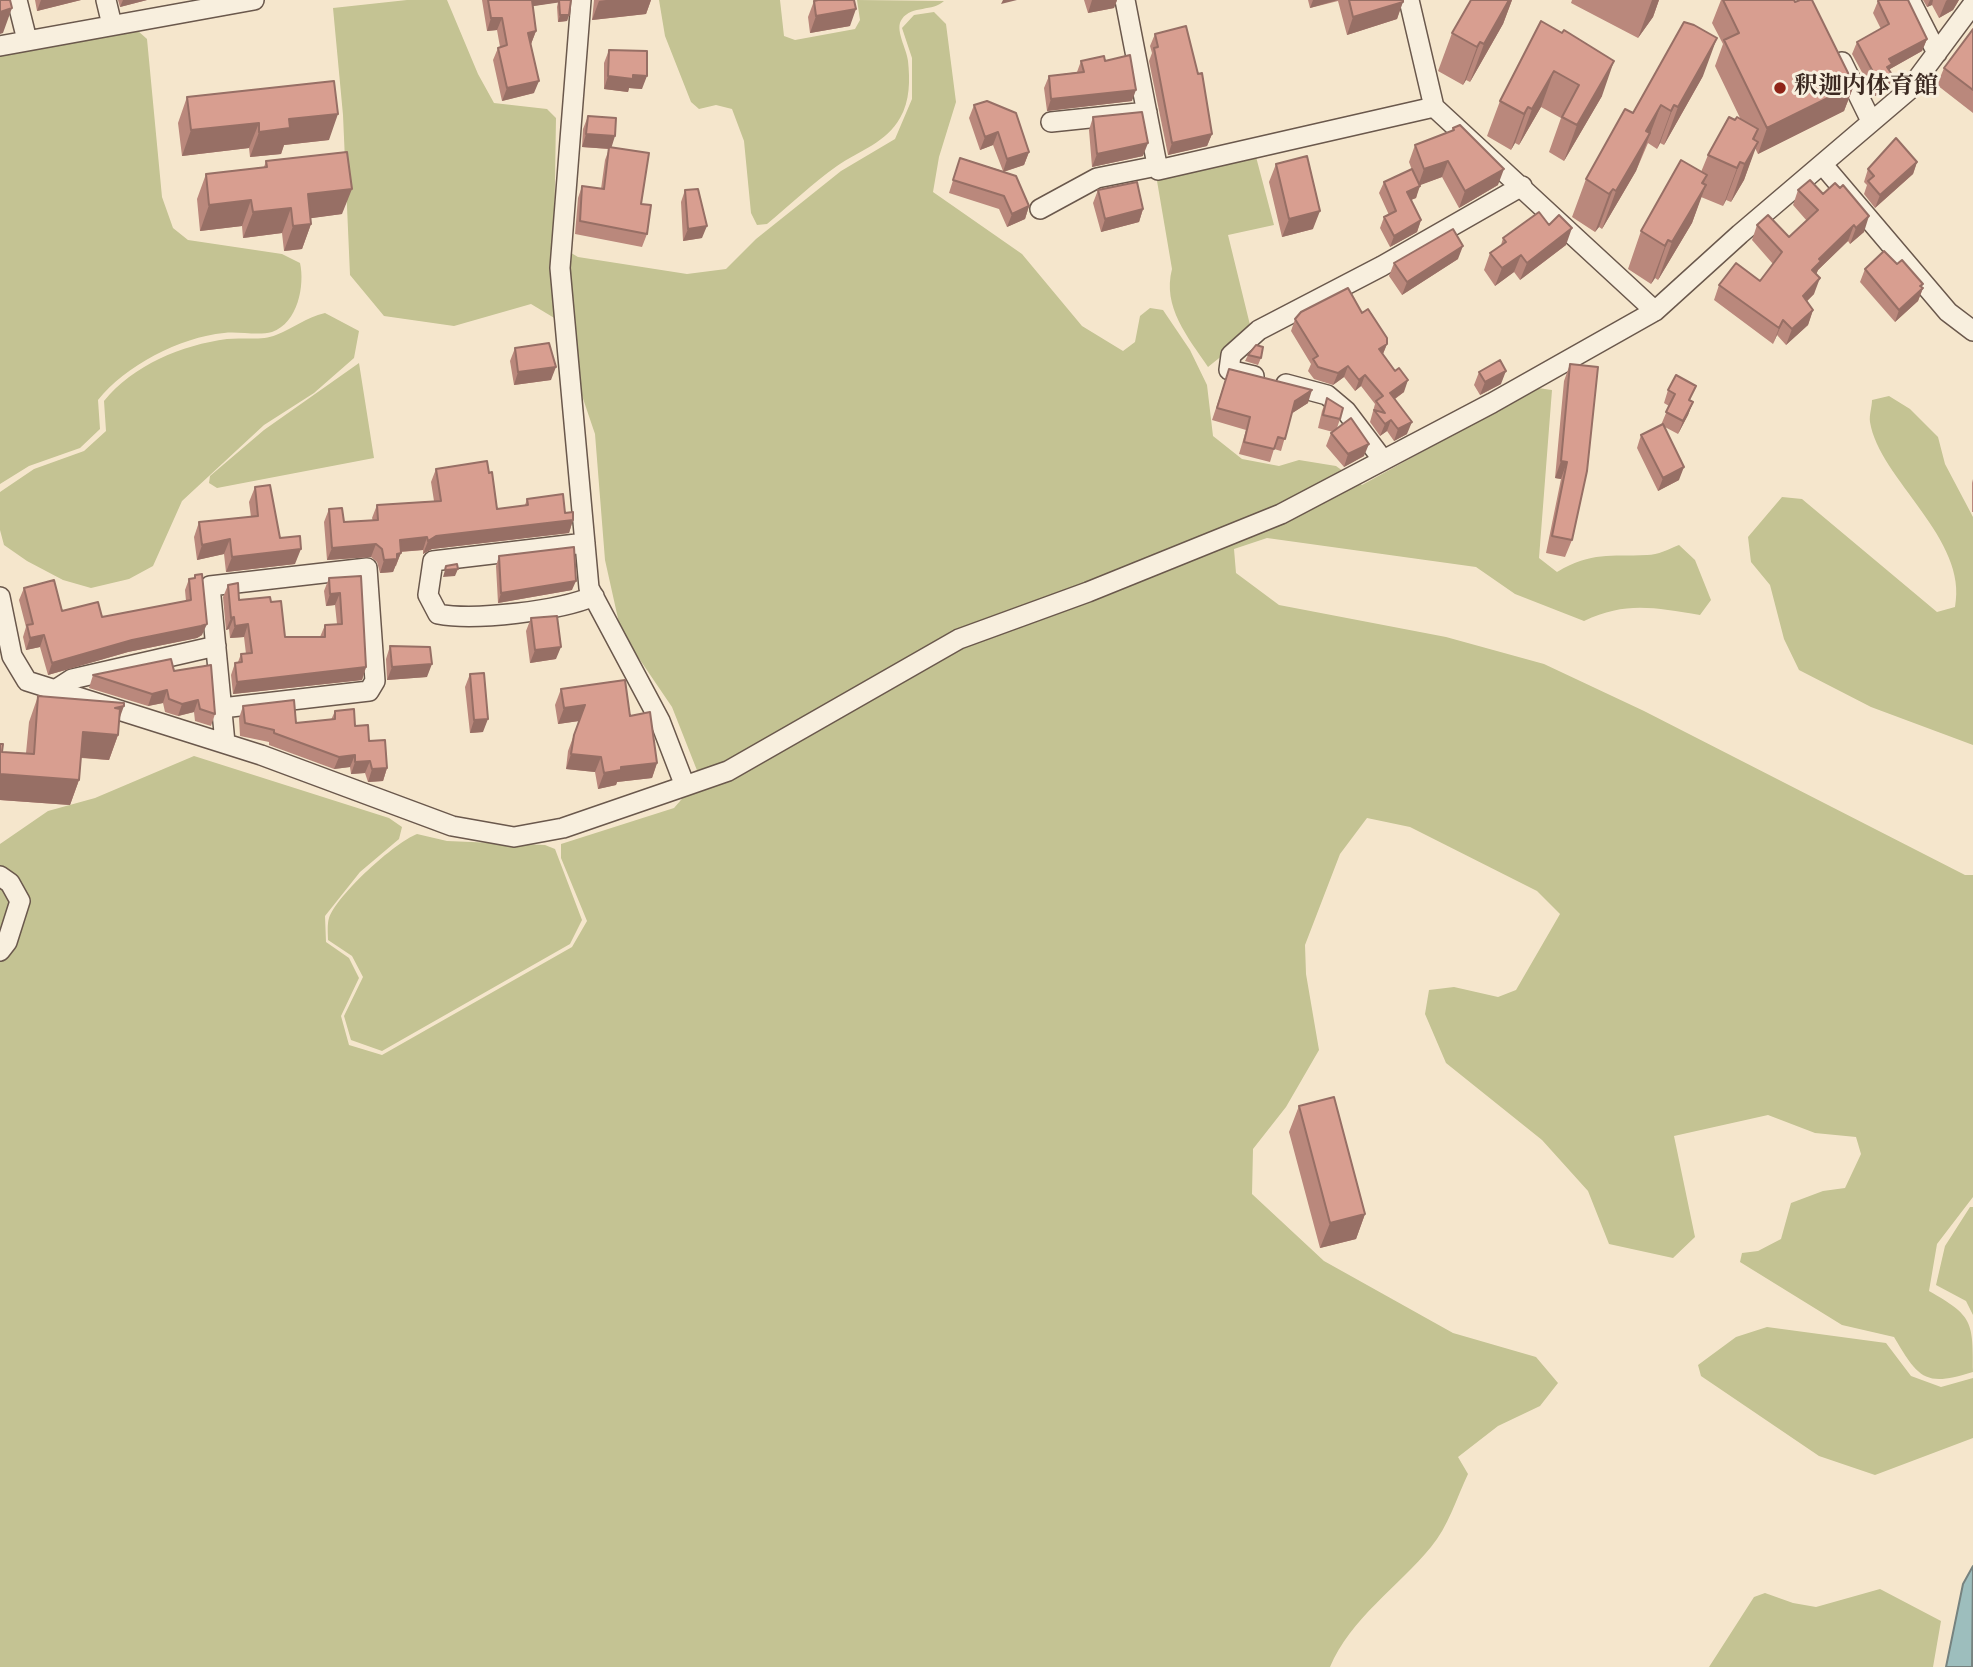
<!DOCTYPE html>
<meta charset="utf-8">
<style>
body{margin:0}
canvas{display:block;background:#f5e6cc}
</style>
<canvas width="1973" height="1667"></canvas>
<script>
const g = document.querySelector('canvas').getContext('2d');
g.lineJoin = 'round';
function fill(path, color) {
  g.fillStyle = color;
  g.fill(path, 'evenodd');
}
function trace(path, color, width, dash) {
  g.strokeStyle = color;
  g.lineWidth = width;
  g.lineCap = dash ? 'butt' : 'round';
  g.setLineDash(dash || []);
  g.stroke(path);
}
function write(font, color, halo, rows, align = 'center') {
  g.font = font + ' "IM FELL English","Noto Serif JP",serif';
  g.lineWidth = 6;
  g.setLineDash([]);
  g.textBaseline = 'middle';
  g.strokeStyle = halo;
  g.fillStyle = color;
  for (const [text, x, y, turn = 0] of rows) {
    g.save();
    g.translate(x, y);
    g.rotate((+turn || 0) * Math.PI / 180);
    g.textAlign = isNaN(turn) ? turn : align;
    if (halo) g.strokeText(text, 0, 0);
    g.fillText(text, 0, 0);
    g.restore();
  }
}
fill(new Path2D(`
 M407,0h40l31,74 16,29 53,6 9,9 -2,125 24,14 109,17 39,-5 30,-30 85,-68 54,-32 17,-40v-41l-10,-30 12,-13 20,-3 12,12 10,78 -17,55 -6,35 89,62 60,72 41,25 12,-9 5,-26 10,-8 13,2 27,40 17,35 6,51 29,23 37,7 20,-6 37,6 26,19 176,-97 14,2 -13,168 18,14c36,-21 52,-15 90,-17 11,0 22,-6 32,-10l16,15 16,40 -11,15c-46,-7 -73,-14 -116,6l-69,-27 -39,-27 -209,-29 -33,11 2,24 43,32 167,32 98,27 100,47 321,164h8v322l-36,47 -8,47c44,25 44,30 44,81 -48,15 -54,7 -79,-35l-52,-12 -102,-63 2,-9 16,-2 23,-12 10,-36 32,-12 22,-3 16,-34 -5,-17 -41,-4 -47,-18 -94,21 21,101 -22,21 -64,-14 -21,-53 -46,-51 -96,-77 -21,-49 4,-24 25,-3 44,10 18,-7 44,-76 -23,-23 -127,-64 -43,-9 -27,36 -35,91 1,29 13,76 -33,57 -33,42 -1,45 72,67 129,72 83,24 22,26 -18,23 -42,20 -40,31 10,17c-11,23 -20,53 -37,73 -32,39 -81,72 -101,120h-1330v-823l48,-33 47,-13 99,-42 195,62 13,9 -3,12 -39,33 -35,44 1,26 23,16 10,20 -18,38 8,29 33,10 190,-108 15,-26 -26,-63v-14l113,-36 26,-30 -28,-71 -51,-75 -16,-72 -10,-126 -39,-115 -25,-15 -77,22 -70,-10 -34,-41 -7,-160 -10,-107z
 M659,0h121l4,36 11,4 60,-11 5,-9 -3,-20 87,1c-11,11 -32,4 -42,18 -8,10 5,30 6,42 2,19 2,40 -8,57 -13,24 -41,33 -63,48 -24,17 -47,39 -70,58l-10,1 -6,-12 -7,-72 -12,-32 -16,-4 -17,4 -8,-7 -26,-66z
 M138,31l9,8 15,158 11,31 15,12 94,14 18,9c5,22 -2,60 -28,69 -14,4 -34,-1 -48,1 -44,4 -99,33 -126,67l2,29 -20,19 -51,18 -29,18v-428z
 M1255,153l19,72 -46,10 23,94 -2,5 -41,33c-20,-30 -46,-60 -36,-98l-16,-94z
 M325,313l34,18 -5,27 -40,35 -50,32 -82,76 -29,65 -24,13 -38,9 -28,-8 -36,-19 -23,-16 -4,-15v-38l34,-23 50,-18 22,-20 -2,-30c29,-36 78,-56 123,-62 15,-2 35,2 49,-4 18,-7 29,-17 49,-22z
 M359,363l15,95 -157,30 -8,-5 1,-7 54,-46z
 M1889,396l21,13 28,28 7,27 28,53v228l-102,-38 -72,-37 -15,-31 -14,-54 -19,-23 -3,-25 34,-40 20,2 135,113 18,-5c14,-68 -76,-128 -85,-185 -1,-7 2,-15 2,-22z
 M417,834l30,7 98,4 10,4 27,71 -12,24 -188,107 -31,-11 -7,-24 19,-39 -11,-21 -24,-16c0,-6 -1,-16 1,-22 9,-24 65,-75 88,-84z
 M1970,1207h3v108l-7,-14 -30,-16 9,-39z
 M1767,1327l119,16 25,33 30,11 32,-9v60l-98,37 -56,-19 -118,-80 -3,-11 38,-28z
 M1880,1589l61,32 -8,46h-224l45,-70 11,-4 28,10 23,4z`), '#c4c393');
const water = new Path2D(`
 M1973,1566l-1,101h-26l17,-83z`);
fill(water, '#9dbebd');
trace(water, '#76827f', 2);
const minor = new Path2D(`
 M17,0l10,40
 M106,0l6,25
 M581,0l-21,268 29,320 71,133 25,65
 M1125,0l33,170 276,-63
 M1409,0l25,107 221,204
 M1910,0l27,53
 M0,46l254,-46
 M1842,62l29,59
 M1051,122l96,-10
 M1823,165l125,147 25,19
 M1040,209l57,-31 60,-12
 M1254,376l-25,-6 2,-15 28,-25 123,-64 140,-80
 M1286,384l41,11 19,16 37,49
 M585,543l-152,18 -5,34 10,19c37,7 121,-3 156,-18
 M0,597l12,59 15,25 234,74 191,71 62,11 49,-9 122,-42 43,-15 231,-132 129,-47 193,-78 211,-111 163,-92 85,-77 169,-144 64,-86
 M55,690l17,-11 144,-33
 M222,708l147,-17 6,-10 -8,-113 -157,18 15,157
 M0,876l10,7 10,18 -13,41 -7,9`);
trace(minor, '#6a584c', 22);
trace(minor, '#f8efde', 19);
fill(new Path2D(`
 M35,0h46l-44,11z
 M118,0h29l-27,7z
 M482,0h89l-2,15 -2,6 -9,1 -1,-15 1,-5 -25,4 3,25 -5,13 3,49 -32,8 -9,-41 5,-12 2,-1 -3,-17 -10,1z
 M594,0h57l-5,14 -54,6z
 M1084,0h33l-3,8 -26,5z
 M1308,0h95l-6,19 -50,16 -9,-34 -28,7z
 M1471,0h41l-9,24 -33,58 -4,-2 -3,5 -25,-14 14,-38z
 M1572,0h87l-6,17 -15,21 -67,-35z
 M1721,0h73l60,85 -10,26 -86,43 -3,-6 -11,32 -13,22 -5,-2 -3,6 -22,-9 -9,26 -34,57 -3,-2 -4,6 -23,-15 13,-38 60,-59 7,-17 27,-35h6l-26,-54 8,-22 -11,-21z
 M1923,0h36l-6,10 -14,8 -7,-13 -5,2z
 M814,1l36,25 -40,7 -2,-16z
 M1878,1l49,38 -5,12 -32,18 -2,20 -13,7 -23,-42 5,-12 24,-13 -8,-16z
 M1541,21l61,75 -38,65 -15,-9 12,-34 -20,-11 -22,38 -4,-2 -4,7 -24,-14 13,-35z
 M1973,29v84l-36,-28 7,-17z
 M1155,34l57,100 -5,12 -39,9 -19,-94 3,-8 -2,-7z
 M609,50l33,39 -13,-1 -1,4 -24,-3v-26z
 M1081,61l51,40 -85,10 -3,-23 5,-12 28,-4z
 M1703,76l-39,69 -4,-2 -3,6 -9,-6 -12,28 -34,58 -3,-2 -4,5 -23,-15 14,-38 47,-66z
 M187,97l142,43 -45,5 -3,9 -31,3 -1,-9 -67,8 -4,-33z
 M974,105l55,47 -5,13 -21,7 26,34 -4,13 -18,8 -8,-18 -50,-16 11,-35 43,13 -10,-26 -13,5 -11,-32z
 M588,116l23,32 30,56 6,30 -5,13 -67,-13 3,-36 4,-12 19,3 4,-29 4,-11 -27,-2 1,-18z
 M1093,117l50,39 -51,11 -3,-37z
 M1453,128l45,57 -39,23 -17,-31 -23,8 -3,13 -5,2 10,20 -4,12 -27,15 -10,-19 4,-11 5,-2 -10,-22 5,-11 28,-12 -3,-8 6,-17 37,-14z
 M266,161l76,53 -31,4v6l-9,25 -18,2 -2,-18 -39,5 -1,-12 -42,5 -3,-32 9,-25 58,-7z
 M1917,162l-4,12 -38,34 -11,-14 3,-9 -3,-3 4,-13z
 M1276,164l37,65 -31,8 -13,-55z
 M685,190l17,48 -19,3 -2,-39z
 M1098,190l45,19 -4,13 -38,10 -8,-29z
 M1798,190l25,4 41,38 -14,12 -2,-3 -30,29 -2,4 -2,20 -7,7 6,9 -5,15 -22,20 -9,-10 -4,9 -59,-44 5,-15 41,-4 13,-17 -21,-24 5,-15 32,12 18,-16 -14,-16z
 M1549,225l17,20 -46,35 -6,-8 -19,14 -11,-16 6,-17 11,-8 2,-7z
 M1458,259l-56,36 -13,-19 5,-13z
 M1897,264l26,20 -2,3 2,1 -5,13 -23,21 -35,-40 5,-13z
 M1362,313l25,31 -4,10 21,38 -9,7 12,35 -13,7 -7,-10 -7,5 -10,-14 5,-18 -14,-18 -6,5 -11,-14 -11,8 -19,-6 -6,-8 3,-7 -20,-33 4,-12z
 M515,348l36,32 -37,5 -4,-24z
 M1248,355l13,3 -3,7 -13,-4z
 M1570,364l2,176 -7,17 -19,-4 15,-74 -6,-1 9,-97z
 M1229,369l79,34 -16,10 -11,38 -7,-2 -4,13 -31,-8 7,-24 -34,-10z
 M1479,372l22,12 -21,11 -6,-10z
 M1668,390l25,12 -5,13 -10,19 -15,-8 16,54 -21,11 -21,-43 4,-13 20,-10 8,-19 -5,-3z
 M1327,398l13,21 -3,9 27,28 -20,11 -18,-21 5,-13 2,-1 -15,-4 4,-17z
 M436,469l61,40 28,-4 2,-6 38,14 8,7 -4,13 -137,16 -9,5v-4l-22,2 -5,14h-1l-2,6 -13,1 -3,-11 -6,-5 -44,3 -3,-38 5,-13 15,13 29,-1 -1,-3 5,-13 57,-4 -3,-19z
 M1973,479v33h-1v-29z
 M255,487l25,51 15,26 -69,8 -2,-18 -27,6 -3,-23 5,-15 52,-5 -2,-15z
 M499,556l73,34 -74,13 -2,-37z
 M195,575l7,60 -5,3 -69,14 -80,23 -8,-28 -14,3 -3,-13 3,-10 -7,-27 5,-12 38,23 40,6 84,-16 -1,-11 4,-11 5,-1z
 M361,576l5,91 -4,13 -129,14 -2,-19 4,-12 3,-1 3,-8h5l-2,-17 -14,1 -1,-9 -3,1 -3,-33 5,-12 11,15 32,2 14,35h35l5,-12 12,-1 -2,-19 -9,1 -2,-15 5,-13z
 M531,618l25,41 -26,4 -4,-32z
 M390,646l37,31 -40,3 -1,-21z
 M174,671l41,43 -4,12 -16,-5 -1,-9 -16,4 -13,-4 -2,-9 -15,3 -59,-18 4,-13z
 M470,674l13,58 -13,1 -5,-46z
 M561,689l69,27 27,47 -5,15 -35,4 -1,3 -18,4 -3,-17 -29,-3 2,-18 11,-30 -21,3 -3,-19z
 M38,696l81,24 -1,15 -9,25 -28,-2 -2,22 -9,25 -70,-5v-56l2,8 24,1 3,-31z
 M243,706l53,17 35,-3 4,-9 20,15 14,15 18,27 -4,13 -15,1 -3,-9 -14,1 -1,-7 -16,2 -65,-24v-3l-29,-6 -1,-18z
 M1299,1106l66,108 -9,25 -36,9 -31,-116z`), '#ba887c');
fill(new Path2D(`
 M41,0h40l-44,11z
 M123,0h24l-27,7z
 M530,0h33l-1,2 -35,5z
 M606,0h45l-5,14 -54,6 7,-19z
 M1003,0h14l-16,4z
 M1092,0h25l-3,8 -26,5z
 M1313,0h25l-28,8z
 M1508,0h4l-9,24 -33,58 14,-38z
 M1652,0h7l-6,17 -15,21z
 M1930,0h3l-1,5 -5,2z
 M1947,0h12l-6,10 -14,8 7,-17z
 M1403,2l-6,17 -50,16 6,-18z
 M12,8l-9,25 -3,1v-22z
 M856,9l-6,17 -40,7 6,-17z
 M560,15h9l-2,6 -9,1z
 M491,18h11l-5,12 -10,1z
 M536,31l-5,13 -3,-11z
 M1717,38l-14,38 -39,69 14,-38z
 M1927,39l-5,12 -32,18 -3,8 -4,2 6,-20z
 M1480,42l-14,38 -3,5 14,-38z
 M1614,61l-12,35 -38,65 13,-36z
 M1554,71l-13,36 -22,38 13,-36z
 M633,75l14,1 -5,13 -13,-1 -1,4 -24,-3 4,-13z
 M1893,76l-5,13 -13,7 4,-13z
 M539,81l-5,12 -32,8 5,-13z
 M1854,85l-10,26 -86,43 9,-26z
 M1136,90l-4,11 -85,10 4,-12z
 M1661,105l-25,66 -34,58 14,-38 30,-60z
 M1674,105l-14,38 -3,6 14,-38z
 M1528,107l-13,36 -4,7 13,-36z
 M338,114l-9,26 -45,5 -3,9 -31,3 9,-25 30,-13z
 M259,123l-10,25 -67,8 9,-26z
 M1758,129l-12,33 12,-20 -14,38 -13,22 22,-63z
 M998,132l-5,13 -13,5 5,-13z
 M586,134l29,2 -4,13 -29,-2z
 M1212,134l-5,12 -39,9 4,-12z
 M1148,143l-5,13 -51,11 5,-13z
 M1029,152l-5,13 -21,7 4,-13z
 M1448,161l-6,16 -24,9 6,-17z
 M1740,162l-14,38 -3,6 14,-38z
 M1917,162l-4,12 -38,34 5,-13z
 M1504,169l-6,16 -39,23 6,-17z
 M1707,175l-9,22 8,-12 -14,38 -34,57 14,-38z
 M1420,186l-4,12 -13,5 4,-11z
 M352,189l-10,25 -44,6 10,-26z
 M1613,189l-14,38 -4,5 14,-38z
 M251,200l-9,26 -42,5 9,-26z
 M1029,206l-4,13 -18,8 5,-13z
 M291,208l-9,25 -39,5 10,-26z
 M1143,209l-4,13 -38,10 4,-13z
 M1320,211l-7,18 -31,8 7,-18z
 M1869,216l-5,16 -14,12 6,-16z
 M1421,220l-4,12 -27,15 4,-11z
 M311,224l-9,25 -18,2 9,-25z
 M1854,225l-6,16 -30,29 -3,7 -3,-7 7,-11z
 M707,226l-5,12 -19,3 5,-12z
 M1572,228l-6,17 -46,35 7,-17z
 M1668,240l-13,38 -4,6 14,-38z
 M1463,246l-5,13 -56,36 5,-13z
 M1521,255l-7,17 -19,14 7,-18z
 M1820,278l-6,16 -17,17 6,-15z
 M1923,284l-3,7 3,-3 -5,13 -23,21 4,-12z
 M1813,310l-5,15 -22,20 6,-16z
 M1783,320l-6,15 -4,9 6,-16z
 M1387,344l-5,12 -3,-7z
 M1348,366l-4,11 -11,8 5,-12z
 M556,367l-5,13 -37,5 4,-13z
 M1506,371l-5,13 -21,11 5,-13z
 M1365,375l-4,11 -6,5 4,-11z
 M1408,380l-4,12 -18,13 4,-12z
 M1312,390l-4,13 -17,11 4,-13z
 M1693,402l-5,13 -10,19 5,-13z
 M1391,420l-4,11 -7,5 5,-12z
 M1412,422l-5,12 -13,7 4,-12z
 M1369,444l-5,12 -20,11 4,-13z
 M1561,461l6,1 -6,17 -6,-1z
 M1684,467l-5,13 -21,11 5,-13z
 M573,520l-4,13 -137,16 -9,5 5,-13 8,-5z
 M427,537l-4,13 -28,2 5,-12z
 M230,539l-6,15 -27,6 5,-15z
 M376,544l-5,13 -44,3 5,-12z
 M301,549l-6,15 -69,8 6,-15z
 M401,553l-8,19 -13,1 4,-13 13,-6z
 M458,569l-3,7 -12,1 2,-7z
 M576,581l-4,9 -74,13 3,-10z
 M340,593l-5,12 -9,1 4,-12z
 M234,617l-5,12 -3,1 5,-12z
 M207,624l-5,11 -5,3 -69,14 -80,23 4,-12 80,-23z
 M248,624l-4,13 -14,1 5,-12z
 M44,635l-4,12 -14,3 4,-12z
 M561,647l-5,12 -26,4 5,-13z
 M432,664l-5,13 -40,3 5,-13z
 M366,667l-4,13 -129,14 4,-12z
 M167,690l-4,13 -15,3 4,-12z
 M198,700l-4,12 -16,4 4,-12z
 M585,705l-6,16 -21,3 6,-16z
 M124,706l-9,25v-23z
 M488,719l-5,13 -13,1 4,-13z
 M83,732l35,3 -9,25 -35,-3z
 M571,754l30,3 -6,15 -29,-3z
 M355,755l-5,12 -16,2 5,-12z
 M370,761l-5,12 -14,1 4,-12z
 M657,763l-5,15 -35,4 -1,3 -18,4 6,-16 17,-6z
 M387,768l-4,13 -15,1 4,-13z
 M0,774l79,6 -9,25 -70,-5z
 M1365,1214l-9,25 -36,9 10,-25z`), '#976f65');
const building = new Path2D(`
 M0,0h10l2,8 -12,4z
 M488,0h44l4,31 -8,2 11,48 -32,7 -9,-40 9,-3 -5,-27h-11z
 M559,0h12l-2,15h-9z
 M818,0h36l2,9 -40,7 -2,-15z
 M1349,0h54v2l-50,15z
 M1471,0h38l-25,44 -4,-2 -3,5 -25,-14z
 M1723,0h71l1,2 5,-2h12l42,85 -87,43 -43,-88 15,-7z
 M1879,0h29l19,39 -38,20 3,5 -5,3 6,9 -14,7 -22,-41 32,-18 -11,-23z
 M1541,21l21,12 2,-3 50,31 -37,64 -15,-8 17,-32 -25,-14 -22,38 -4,-2 -4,7 -24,-13z
 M1684,22l10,3 23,13 -39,69 -4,-2 -3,6 -10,-6 -15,26 4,2 -34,58 -3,-2 -4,5 -23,-15 39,-70 8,4z
 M1186,26l12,48 4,-1 10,61 -40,9 -18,-95 4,-1 -3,-13z
 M1973,29v61l-29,-22z
 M609,50l38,1v25l-14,-1v4l-25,-3z
 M1130,55l6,35 -85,9 -2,-23 35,-4 -3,-11 23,-5 1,5z
 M334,81l4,33 -49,5 1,9 -31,4v-9l-68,7 -4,-33z
 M987,101l29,12 13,39 -22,7 -9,-27 -13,5 -11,-32z
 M1142,112l6,31 -51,11 -4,-37z
 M588,116l28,2 -1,18 -29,-2z
 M1729,117l6,3 2,-3 21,12 -5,10 5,3 -13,22 -5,-2 -3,6 -29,-13z
 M1460,125l44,44 -39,22 -17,-30 -24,8 -9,-24 39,-15 -1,-2z
 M1896,138l21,24 -37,33 -12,-14 6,-5 -6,-7z
 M609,147l40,6 -8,51 10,1 -4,29 -67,-13 2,-35 22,3z
 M347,152l5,37 -44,5 3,30 -18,2 -2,-18 -38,4 -2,-12 -42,5 -3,-31 61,-7 -1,-6z
 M1307,156l13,55 -31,8 -13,-55z
 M960,158l56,18 13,30 -17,8 -8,-18 -51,-16z
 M1681,160l26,15 -5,8 4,2 -34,57 -4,-2 -3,6 -24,-15z
 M1412,169l8,17 -13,6 14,28 -27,16 -10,-19 12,-6 -12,-29z
 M1810,180l13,14 12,-11 5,5 3,-3 26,31 -13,12 -2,-3 -35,34 2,2 -9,9 8,8 -17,18 10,14 -21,19 -9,-9 -4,8 -60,-43 17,-22 24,18 22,-29 -25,-27 11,-10 21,22 29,-27 -20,-20z
 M1137,182l6,27 -38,10 -7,-29z
 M698,189l9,37 -19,3 -3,-39z
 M1539,212l10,13 10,-10 13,13 -45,35 -6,-8 -19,13 -12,-15 16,-11 -3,-4z
 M1453,229l10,17 -56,36 -13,-19z
 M1884,251l13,13 5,-4 21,24 -3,2 3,2 -24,22 -34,-41z
 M1348,288l14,25 6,-4 19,29v6l-8,5 16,22 4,-3 9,12 -18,13 22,29 -14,7 -7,-9 -6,4 -11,-14 11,3 -9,-12 7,-5 -18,-21 -6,5 -11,-14 -10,7 -20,-6 -5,-8 5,-3 -23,-37 6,-7z
 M549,343l7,24 -38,5 -3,-24z
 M1256,345l7,2 -2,11 -13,-3z
 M1500,360l6,11 -21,11 -6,-10z
 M1570,364l28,3 -11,104 -15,69 -20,-4 15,-74 -6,-1z
 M1229,369l83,21 -17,11 -10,38 -7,-2 -4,12 -30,-7 6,-25 -33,-9z
 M1676,375l20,11 -7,14 4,2 -10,19 -17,-9 9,-18 -7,-4z
 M1327,398l16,10 -3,11 -17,-4z
 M1351,418l18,26 -21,10 -17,-21z
 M1663,424l21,43 -21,11 -22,-43z
 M487,461l2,12 3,-1 5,37 31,-4 -1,-6 36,-5 2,19 8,-1v8l-137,16 -8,5 -1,-4 -27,3 1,13 -4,1v5l-13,1 -2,-11 -6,-5 -44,4 -3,-39 13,-1 2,14 34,-2 -1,-15 64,-4 -5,-32z
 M270,485l10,53 20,-2 1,13 -69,8 -2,-18 -28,6 -3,-23 59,-6 -3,-29z
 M574,547l2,34 -75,12 -2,-37z
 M457,564l1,5 -13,1 1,-4z
 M202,574l5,50 -6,2 -69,14 -80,23 -8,-28 -14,3 -3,-13 6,-1 -9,-36 30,-8 8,31 36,-9 4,15 89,-17 -2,-21 6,-1v-3z
 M361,576l5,91 -129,15 -2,-19 7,-1 -1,-8 11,-1 -4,-29 -13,2 -1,-9 -3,1 -3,-33 10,-2 1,17 31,-3 1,5 10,-1 4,36h40v-12l17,-1 -2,-31 -10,1 -1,-16z
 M557,616l4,31 -26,3 -4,-32z
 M390,646l40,1 2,17 -40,3z
 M171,659l3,12 37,-6 4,49 -15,-5 -2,-9 -16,4 -13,-5 -2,-9 -15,4 -59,-19z
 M484,673l4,46 -14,1 -4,-46z
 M625,680l5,36 20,-4 7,51 -36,4v3l-17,3 -3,-16 -30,-3 3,-19 11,-30 -21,3 -3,-19z
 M38,696l86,7v3l-9,2 5,1 -2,26 -35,-3 -4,48 -79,-6v-30h3l-1,8 32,2z
 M294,700l2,23 39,-4v-8l19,-2 1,17 13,-1 1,16 16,-1 2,28 -15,1 -2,-8 -15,1v-7l-16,2 -65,-24v-3l-29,-7 -2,-17z
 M1334,1097l31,117 -35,9 -31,-117z`);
fill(building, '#d89e90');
trace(building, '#976f65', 2);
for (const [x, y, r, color] of [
 [1780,88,7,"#8f2418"]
]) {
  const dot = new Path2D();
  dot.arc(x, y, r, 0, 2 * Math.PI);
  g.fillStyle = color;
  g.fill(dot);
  trace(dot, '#f8efde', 2.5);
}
write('bold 24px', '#3b2921', '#f8efde', [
 ["釈迦内体育館",1794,88]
], 'left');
</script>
